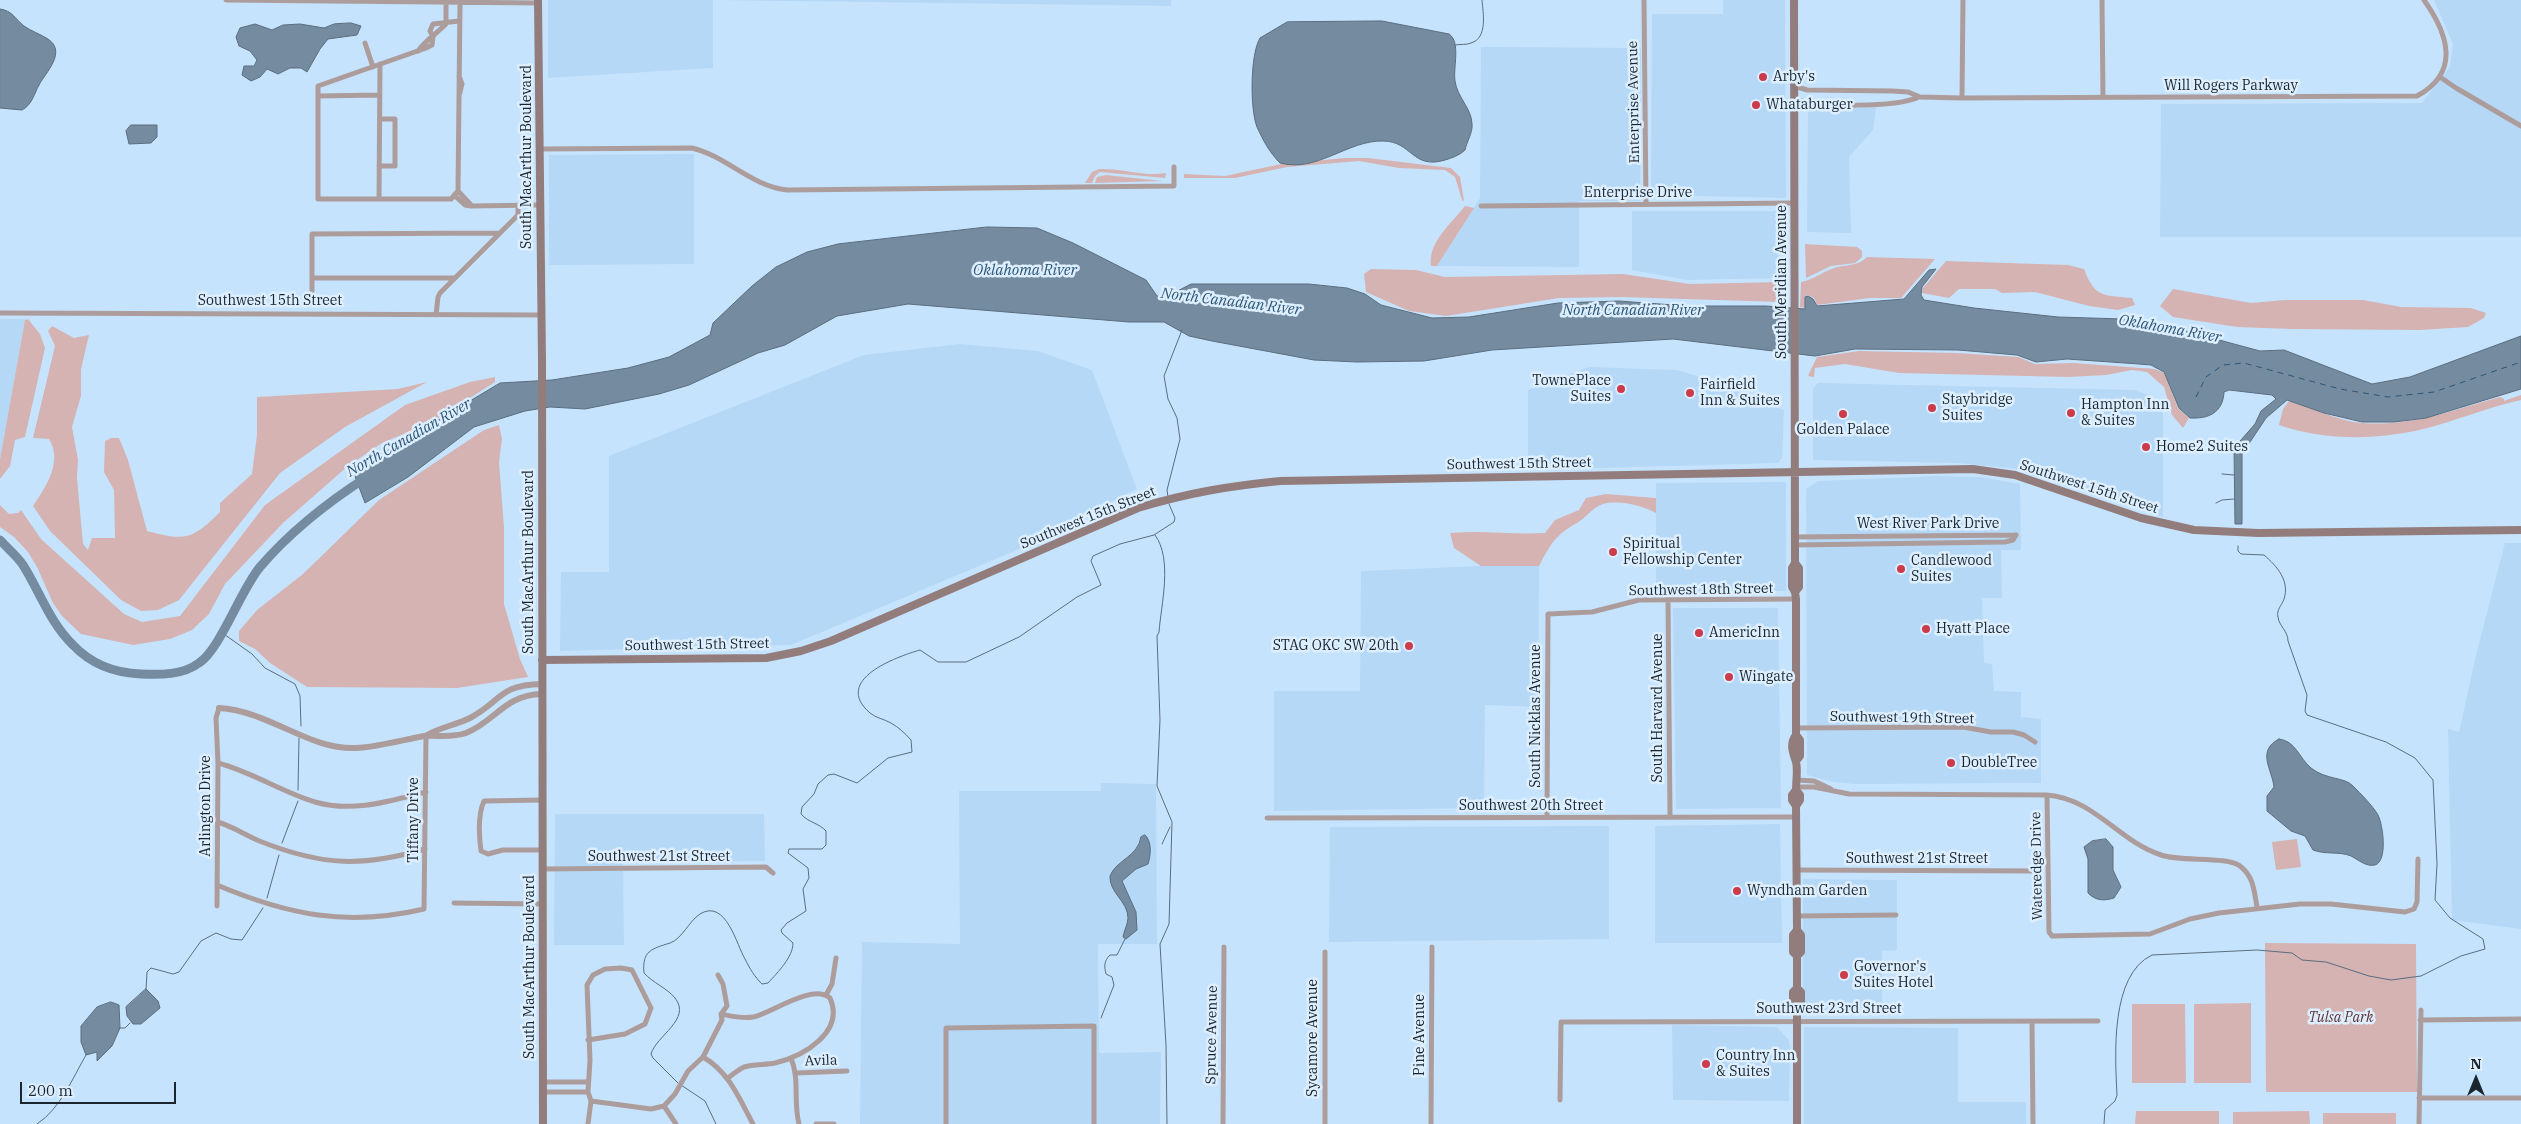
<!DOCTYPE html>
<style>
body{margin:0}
#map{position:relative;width:2521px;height:1124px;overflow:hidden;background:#c6e3fd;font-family:"IBM Plex Serif",serif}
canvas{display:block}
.north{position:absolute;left:2451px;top:1054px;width:50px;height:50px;-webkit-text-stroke:4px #ddefff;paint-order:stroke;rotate:0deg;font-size:14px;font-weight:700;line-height:20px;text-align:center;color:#1a252e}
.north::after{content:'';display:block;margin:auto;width:18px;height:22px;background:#1a252e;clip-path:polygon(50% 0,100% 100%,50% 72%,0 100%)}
.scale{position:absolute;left:20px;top:1082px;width:156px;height:22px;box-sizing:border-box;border:2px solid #1a252e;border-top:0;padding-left:6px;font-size:15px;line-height:18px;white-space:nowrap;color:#1a252e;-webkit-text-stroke:4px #ddefff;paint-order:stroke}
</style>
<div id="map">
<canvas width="2521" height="1124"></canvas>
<div class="north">N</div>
<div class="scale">200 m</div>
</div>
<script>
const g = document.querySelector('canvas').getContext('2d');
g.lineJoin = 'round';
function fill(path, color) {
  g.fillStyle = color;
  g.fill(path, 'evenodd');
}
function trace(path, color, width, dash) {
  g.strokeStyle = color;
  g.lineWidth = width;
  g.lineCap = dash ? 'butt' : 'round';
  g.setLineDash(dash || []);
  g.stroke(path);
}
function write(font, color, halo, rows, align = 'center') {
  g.font = font + ' "IBM Plex Serif",serif';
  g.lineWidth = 5;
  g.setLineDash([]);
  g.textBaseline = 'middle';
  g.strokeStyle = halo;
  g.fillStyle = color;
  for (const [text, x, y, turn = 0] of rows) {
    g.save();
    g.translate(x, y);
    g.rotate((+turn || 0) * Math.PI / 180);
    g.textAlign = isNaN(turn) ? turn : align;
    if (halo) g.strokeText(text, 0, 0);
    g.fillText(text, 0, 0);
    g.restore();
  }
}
fill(new Path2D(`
 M548,0h623v6l-458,-6v68l-165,10z
 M1723,0h62l1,198 -135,-3 1,-181h71z
 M2434,0h87v237h-361l1,-133 261,-1 28,-36 3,-23z
 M1481,47l160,1 -1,153h-61v66l-142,-1 43,-68z
 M1808,107l68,1 -3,22 -24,27 2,76 -44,-1z
 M694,154v110l-145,1v-110z
 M1632,211h145l2,67 -92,2 -55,-10z
 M0,319h25l-25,140z
 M960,344l78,7 54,19 45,119 -120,61 -226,95 -231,6 1,-79h48v-116l255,-101z
 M1589,367l88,3 57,17 50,23 -2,48 -4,5 -250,7v-80z
 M1818,383l316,7 14,5 9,8 6,10v104l-143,-48 -63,-6 -144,-3v-71z
 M1939,476l42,1 39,7 1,66h-20l1,48h-20l2,65 8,1 2,27 27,1v25l20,2v64l-186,1 -21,-2 -27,-7 -1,-286 12,-8z
 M1786,482v109h-130v-108z
 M2505,543h16v386l-69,-9 -4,-191 11,3 17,-77z
 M1481,566h58l-1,141 -53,-2 -1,103 -210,3v-120h86l1,-120z
 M1673,608h105l3,200 -105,1z
 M1101,783l55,1 1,160h-59l1,109 62,-1 -1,72h-300l2,-182 98,2 -1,-153h142z
 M555,814h209l1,47 -142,1 1,83h-70z
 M1780,824l2,119h-127v-117z
 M1609,826v113l-280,3 1,-115z
 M1803,879l94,1v70l-15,1v62l-79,-1z
 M1672,1025l105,2 12,13 1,8 -1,53 -116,-1z
 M1804,1027l154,1v74h68v22h-222z`), '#b5d8f7');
fill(new Path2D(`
 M1345,158h23l83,10 9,9 4,24 -2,-1 -7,-23 -10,-7 -46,-2 -40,-7 -72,6 -52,11h-51v-4l41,2 56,-12z
 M1099,169c23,-1 45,8 67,4l-1,5 -65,-6 -5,4 -3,7h-7l7,-11z
 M1106,175l56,6 -67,2 2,-6z
 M1465,206l9,2 -37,58h-6c-3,-24 20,-42 34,-60z
 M1805,244l52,3 5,4v6l-7,6 -24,3 -25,12z
 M1867,257l68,2 -34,39h-31l-53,7 -3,-7 -6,-3 -3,1 1,12 -6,-1 1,-25c12,-2 21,-10 33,-14 14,-4 22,-1 33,-11z
 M1946,261l122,4 16,4c11,29 19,26 48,29l3,7 -17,5 -29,-4 -54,-14 -33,1 -7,-4h-36l-10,9 -27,-5 1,-5z
 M1371,269l45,1 29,7 178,-3 67,10 91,-2v20l-160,-5 -62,1 -113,18 -37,-5 -43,-19 -2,-18z
 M2173,289l78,14 34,-3h78l38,7 70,1 15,5 -2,5 -16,9 -48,3 -128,-1 -55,-2 -64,-10 -13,-11z
 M28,319l12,15 5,14 -20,89 -10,3 -5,26 -10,13v-20l25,-139z
 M52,326l22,12 15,-3 -8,34v27l-9,31 6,33 -1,18 6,66 5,6 4,-12h23l-1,-48 -10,-18 1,-31 6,-3h8l9,22 19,71c38,10 45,9 73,-19v-9l32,-29 5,-39v-38l141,-8 29,-7 -82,45 -65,46 -101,127 -21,10 -17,1 -20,-11 -71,-69 -17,-25c13,-19 30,-45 16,-67l-16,-1 22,-92 -7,-15z
 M1859,351l98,2 61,4 17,7 39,-1 81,6 9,4 14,35 11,10 -6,10 -11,-13 -8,-28 -17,-15 -15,-2 -26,5 -37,2 -170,-4 -54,-9 -30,4 -1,9 -6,-1 9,-19z
 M495,377v5l-63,40 -50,21 -34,23 -65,57 -58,61 -16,30 -17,16 -22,9 -37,6 -52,-11 -19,-18 -9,-13 -16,-36 -9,-15 -14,-15 -14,-10v-22l9,9 9,-1 3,-3 20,29 83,75 18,8 38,-6 85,-111 140,-100 65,-23z
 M2521,395v5c-36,8 -70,23 -106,31 -44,9 -93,9 -136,-6l4,-16 6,-8c24,6 47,20 73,22 47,4 92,-13 138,-26l4,2v2z
 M499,425l3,14 -3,23 5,66v76l16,55 8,18 -71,11 -150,-1 -37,-24 -15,-14 -16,-8v-10l18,-21 46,-36 76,-74 105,-70z
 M1606,494l50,4v15c-15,-8 -37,-13 -53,-9 -10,3 -17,14 -26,19 -21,11 -27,22 -38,43h-58l-27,-18 -4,-15c32,-3 63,2 95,0l10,-13 24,-10 7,-12z
 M2297,839l4,28 -25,3 -4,-28z
 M2265,943l151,1 1,148h-151z
 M2251,1003v80h-57v-79z
 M2132,1004h53l1,79h-54z
 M2136,1111h83v13h-84z
 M2309,1111l1,13h-77v-12z
 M2323,1113h73v11h-73z`), '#d5b3b2');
const water = new Path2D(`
 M0,9c13,2 14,9 24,17 7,5 16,8 24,13 19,13 -2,33 -9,46 -5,9 -7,20 -17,25l-22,-2z
 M1382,21l67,13c12,8 4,33 6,47 2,16 17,28 17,43 1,8 -5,17 -7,26 -5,5 -13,8 -20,10 -33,10 -33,-19 -62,-19 -35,-1 -66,32 -103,22 -11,-11 -17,-23 -23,-36 -7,-18 -7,-72 3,-89l27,-16z
 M351,23l10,3 -4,9 -29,4 -8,10 -13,23 -6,-4h-11l-12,6 -11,-5 -7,8 -9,4 -9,-6 2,-9h10l3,-6 -7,-9 -11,-5 -3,-9 4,-9 15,-4 17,6 11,-5 17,-1 24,4 10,-4z
 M131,125h26v12l-6,6 -22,1 -3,-13z
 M987,227l50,1 36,15 73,37 11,16 9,1 25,-13h118l38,4 18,6 16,11 51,13 37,-1 89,-14 61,-2 68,5h79l39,3v-12l3,-1 5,3 4,7 87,-7 25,-29 7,-1 -14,18 -1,8 3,5 50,8 84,9 65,2 48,8 89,24 24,-1 88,34 38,-7 111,-41v53l-95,29 -32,4h-32l-38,-9 -37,-13 -21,18 -24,36v70h-7l-1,-76 21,-24 6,-13 15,-12 -4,-4 -43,-5 -5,2c-1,21 -16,27 -34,26l-11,-10 -15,-36 -13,-7 -12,-1 -72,-5 -31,3 -19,-7 -59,-5 -103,-1 -40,7 -142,-17 -181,11 -68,11 -67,1 -43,-2 -102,-19 -23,-5 -25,-14h-35l-221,-18 -71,12 -52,29 -27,8 -69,32 -30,9 -74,15 -35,-2 -25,4 -51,16 -66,50 -43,26 -12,-32 147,-88 52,-3 76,-12 41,-11 41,-22 3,-12 39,-37 24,-19 31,-15 31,-8z
 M2279,739c17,2 20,19 32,29 15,12 34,9 42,18 8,8 19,19 25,29 5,10 10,46 -3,50 -9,2 -16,-5 -24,-9 -12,-5 -25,-1 -38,-6l-8,-14 -14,-5 -24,-20v-15l7,-9c-2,-18 -18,-36 5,-48z
 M1145,835c7,6 6,20 3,29l-12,5 -14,12 14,31 1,18 -11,9 -3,-2c1,-6 5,-14 5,-19 0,-17 -19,-25 -18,-42 6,-16 28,-19 31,-39z
 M2106,839l7,8v23l8,17 -7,11c-10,3 -18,3 -26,-5v-34l-4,-12 8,-6z
 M146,989l12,12 2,7 -19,16h-8l-6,-8 -1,-9z
 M111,1002l8,3 1,23 -8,18 -15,15v-9l-11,3 -5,-13v-16l16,-19z`);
fill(water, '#758ca0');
trace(water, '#5a6d7e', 1);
trace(new Path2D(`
 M1455,45c5,-1 12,0 16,-2 17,-5 12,-30 11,-43
 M2222,474l12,1
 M1168,497l-1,-7 13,-51 -3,-21 -9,-19 -4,-23 18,-46
 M2216,503l6,-3 12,-1
 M1155,535c18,24 6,70 4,97l-2,4 3,84 -3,66 15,36 -3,102 -9,20 6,101 1,79
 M221,632l31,22 13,14 30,16 5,12 1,30
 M298,790l1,-52
 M282,843l16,-42
 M1162,844l8,-17
 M267,898l12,-43
 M146,990l1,-18 4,-4 22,6 6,-2 22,-31 15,-8 15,6 11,1 21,-32
 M1101,1018l13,-33 -2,-8 -6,-3c-2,-8 -2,-13 4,-19h7l8,-16
 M119,1028h6l5,-5
 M678,1083l-25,-25 -2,-4c5,-18 41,-35 24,-56 -8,-10 -22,-15 -31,-25 -2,-22 7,-24 26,-30 12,-4 19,-22 30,-29 26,-16 37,32 45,45 5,10 9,17 17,25l6,-1c10,-11 25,-26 25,-40l-11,-10 -1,-3 6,-7 19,-12 -3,-22 6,-11 -1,-10 -20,-15 1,-4h33l4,-4v-14c-7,-8 -17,-8 -25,-17l1,-7 12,-13 4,-10 10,-9 6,-1 23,9 31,-25 24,-6 -1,-12c-6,-7 -13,-13 -20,-17 -7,-4 -15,-5 -21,-10 -38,-33 26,-56 50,-63l18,12h28l53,-25 58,-40 24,-12 -10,-24 2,-5 27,-12 34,-9 20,-13 1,-4 -6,-14
 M681,1085l24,16 11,23
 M37,1124c24,-16 35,-45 49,-69
 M2104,1124l1,-14 10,-9 2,-6c-2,-40 -7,-120 35,-140l105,-5 35,3 10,7 24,2 43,14 22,4 30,-4 40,-20 24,-7 -2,-10 -33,-21 -15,-18 2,-36 -4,-84 -18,-22 -29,-16 -79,-27 -2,-4 2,-16 -19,-54c0,-10 -9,-15 -10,-24 -2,-7 4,-12 6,-18 6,-18 -7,-33 -20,-44l-23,-1 -3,-3v-5`), '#5a6d7e', 1);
trace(new Path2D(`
 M0,540c7,8 17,16 23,25 17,27 27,58 50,80 18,19 42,28 68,29 19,1 42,1 58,-11 22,-15 41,-72 61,-96 30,-35 68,-65 107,-90`), '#758ca0', 9);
trace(new Path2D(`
 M2196,397l10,-20 17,-12 21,-2 96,26 48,8 46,-5 87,-30`), '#2d5576', 1, [6, 5]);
trace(new Path2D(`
 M226,0l312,3
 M1644,0l2,204
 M2102,0l1,97
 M459,21l-26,3 -3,7 3,6 -1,8 -6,3 -108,38v113h133l7,-8 2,-188
 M365,43l8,24
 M418,51c8,-11 18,-17 28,-27v-24
 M459,76l3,8 -3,12
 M2440,77l16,11 65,38
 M1794,86l13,4 85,1 16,1 12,5 42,1 455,-2c44,-24 31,-62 7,-96
 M318,96l62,-1
 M1962,98l1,-98
 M1794,99c26,8 101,9 125,-2
 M539,149l153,-1c34,8 59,38 95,42l387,-4v-19
 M379,166h16v-47h-15
 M458,191l13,14
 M455,196l10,9 6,1 69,-1
 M379,199l1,-135
 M1481,206l314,-3
 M312,278v15
 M455,278h-143v-44l187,-1
 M0,313l541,2
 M436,315l2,-18 2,-4 78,-78v-10
 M1795,537l221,-2
 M1795,545l210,-3 8,-2 3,-5
 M1668,600l2,217
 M1796,728l167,-1 28,5h22l11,3 11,7
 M218,763c34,9 64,29 97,39 37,11 75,-1 111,-10
 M1796,780l18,1 17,8
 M1796,787h18l35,7 198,1c48,4 71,46 114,60 20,7 66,1 79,11 14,11 14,25 17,41
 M2047,795l2,137 3,4 98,-2 40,-15 29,-6 81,-9h31l74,8 9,-3 3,-7 1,-43
 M542,800l-58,1c-6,13 -5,35 -3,50l7,3 15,-4h39
 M1547,817l1,-203 44,-2 47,-12 157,-1
 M1267,818l529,-1
 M217,822c16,4 29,14 45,20 61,24 101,25 163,7
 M542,869l224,-2 7,6
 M1796,870l242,1
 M217,885c71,30 130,42 207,24l2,-173
 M454,903l88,1
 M217,906l1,-143 -2,-45 3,-10
 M1797,916l99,-1
 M1325,952v172
 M826,995l6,-11 4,-26
 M721,1014c10,2 21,5 32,3 19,-4 59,-34 77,-19 15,34 -26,58 -55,65 -10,2 -21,1 -31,4 -6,3 -11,7 -16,11
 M2420,1020l101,-1
 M2032,1022l1,102
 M703,1057c26,15 36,41 50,67
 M791,1058c9,22 2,43 8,66
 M796,1073l51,-2
 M543,1082h45
 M543,1092h45
 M2419,1098h102
 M1560,1100l1,-78 537,-1
 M591,1101l60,8 13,-3 12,18
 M664,1106l11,-12 13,-23 15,-14 19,-37 -1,-6 6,-8 -4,-22 -5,-9
 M588,1124l3,-23 -3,-9 2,-32 -3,-75 6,-10 12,-6 16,-1 11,2 19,38 -6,16 -20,10 -37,6
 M816,1124h18
 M946,1124v-96l148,-2v98
 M1223,1124l1,-177
 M1431,1124l1,-177
 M2419,1124l2,-114`), '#ac9d9c', 5);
trace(new Path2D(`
 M219,708c51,3 89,42 137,40 23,-1 46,-8 68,-12 13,-1 29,2 42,-3 30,-12 38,-38 76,-39
 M427,735c14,-8 29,-10 43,-17 32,-17 28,-33 72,-34`), '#ac9d9c', 6);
trace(new Path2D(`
 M538,0l4,361 1,763
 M1794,0l1,563 -3,5v19l3,5 1,7v136c-7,9 -3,18 0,27 2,7 0,20 0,28l-4,5v5l4,6
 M1795,563l4,5v19l-4,5
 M542,660l224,-2 35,-7 30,-10 307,-133c49,-15 91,-22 142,-27l693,-12 42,6 126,43 53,12 64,3 263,-3
 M1796,735l4,5v16l-4,5
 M1796,790l4,5v5l-4,6 1,124 -4,5v17l4,4
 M1797,930l4,5v17l-4,4v32l-4,4v17l4,5
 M1797,988l4,4v17l-4,5v110`), '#937d7c', 8);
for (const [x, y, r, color] of [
 [1763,77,5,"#cb3b49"],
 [1756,105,5,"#cb3b49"],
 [1621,389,5,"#cb3b49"],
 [1690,393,5,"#cb3b49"],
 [1932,408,5,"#cb3b49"],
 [2071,413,5,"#cb3b49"],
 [1843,414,5,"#cb3b49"],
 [2146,447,5,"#cb3b49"],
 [1613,552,5,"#cb3b49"],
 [1901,569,5,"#cb3b49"],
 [1926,629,5,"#cb3b49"],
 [1699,633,5,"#cb3b49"],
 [1409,646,5,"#cb3b49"],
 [1729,677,5,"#cb3b49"],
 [1951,763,5,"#cb3b49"],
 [1737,891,5,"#cb3b49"],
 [1844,975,5,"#cb3b49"],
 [1706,1064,5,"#cb3b49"]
]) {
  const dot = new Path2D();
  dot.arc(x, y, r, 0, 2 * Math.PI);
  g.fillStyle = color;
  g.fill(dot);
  trace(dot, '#ddefff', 2);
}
write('14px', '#1a252e', '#ddefff', [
 ["Arby's",1773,77],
 ["Whataburger",1766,105],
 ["TownePlace",1611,381,"right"],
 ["Suites",1611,397,"right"],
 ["Fairfield",1700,385],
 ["Inn & Suites",1700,401],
 ["Staybridge",1942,400],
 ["Suites",1942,416],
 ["Hampton Inn",2081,405],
 ["& Suites",2081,421],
 ["Golden Palace",1843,430,"center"],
 ["Home2 Suites",2156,447],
 ["Spiritual",1623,544],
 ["Fellowship Center",1623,560],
 ["Candlewood",1911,561],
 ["Suites",1911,577],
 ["Hyatt Place",1936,629],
 ["AmericInn",1709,633],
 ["STAG OKC SW 20th",1399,646,"right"],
 ["Wingate",1739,677],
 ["DoubleTree",1961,763],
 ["Wyndham Garden",1747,891],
 ["Governor's",1854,967],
 ["Suites Hotel",1854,983],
 ["Country Inn",1716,1056],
 ["& Suites",1716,1072]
], 'left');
write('14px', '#1a252e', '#ddefff', [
 ["Will Rogers Parkway",2231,86],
 ["Enterprise Avenue",1634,102,-91],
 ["South MacArthur Boulevard",527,157,-90],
 ["Enterprise Drive",1638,193],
 ["South Meridian Avenue",1782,282,-90],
 ["Southwest 15th Street",270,301],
 ["Southwest 15th Street",1519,464,-1],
 ["Southwest 15th Street",2089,487,18],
 ["Southwest 15th Street",1088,518,-22],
 ["West River Park Drive",1928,524],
 ["South MacArthur Boulevard",529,562,-90],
 ["Southwest 18th Street",1701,590,-1],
 ["Southwest 15th Street",697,645,-1],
 ["South Harvard Avenue",1658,708,-90],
 ["South Nicklas Avenue",1536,716,-90],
 ["Southwest 19th Street",1902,718,1],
 ["Arlington Drive",206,806,-90],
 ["Southwest 20th Street",1531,806],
 ["Tiffany Drive",414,820,-90],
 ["Southwest 21st Street",659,857],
 ["Southwest 21st Street",1917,859],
 ["Wateredge Drive",2037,866,-91],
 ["South MacArthur Boulevard",530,967,-90],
 ["Southwest 23rd Street",1829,1009],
 ["Spruce Avenue",1212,1035,-89],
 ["Pine Avenue",1420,1035,-90],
 ["Sycamore Avenue",1313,1038,-90],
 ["Avila",821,1061,-2]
]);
write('italic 14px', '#623132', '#ddefff', [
 ["Tulsa Park",2341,1018]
]);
write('italic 15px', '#2d5576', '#ddefff', [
 ["Oklahoma River",1025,271],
 ["North Canadian River",1231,302,7],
 ["North Canadian River",1633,311],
 ["Oklahoma River",2170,329,10],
 ["North Canadian River",409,438,-30]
]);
</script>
